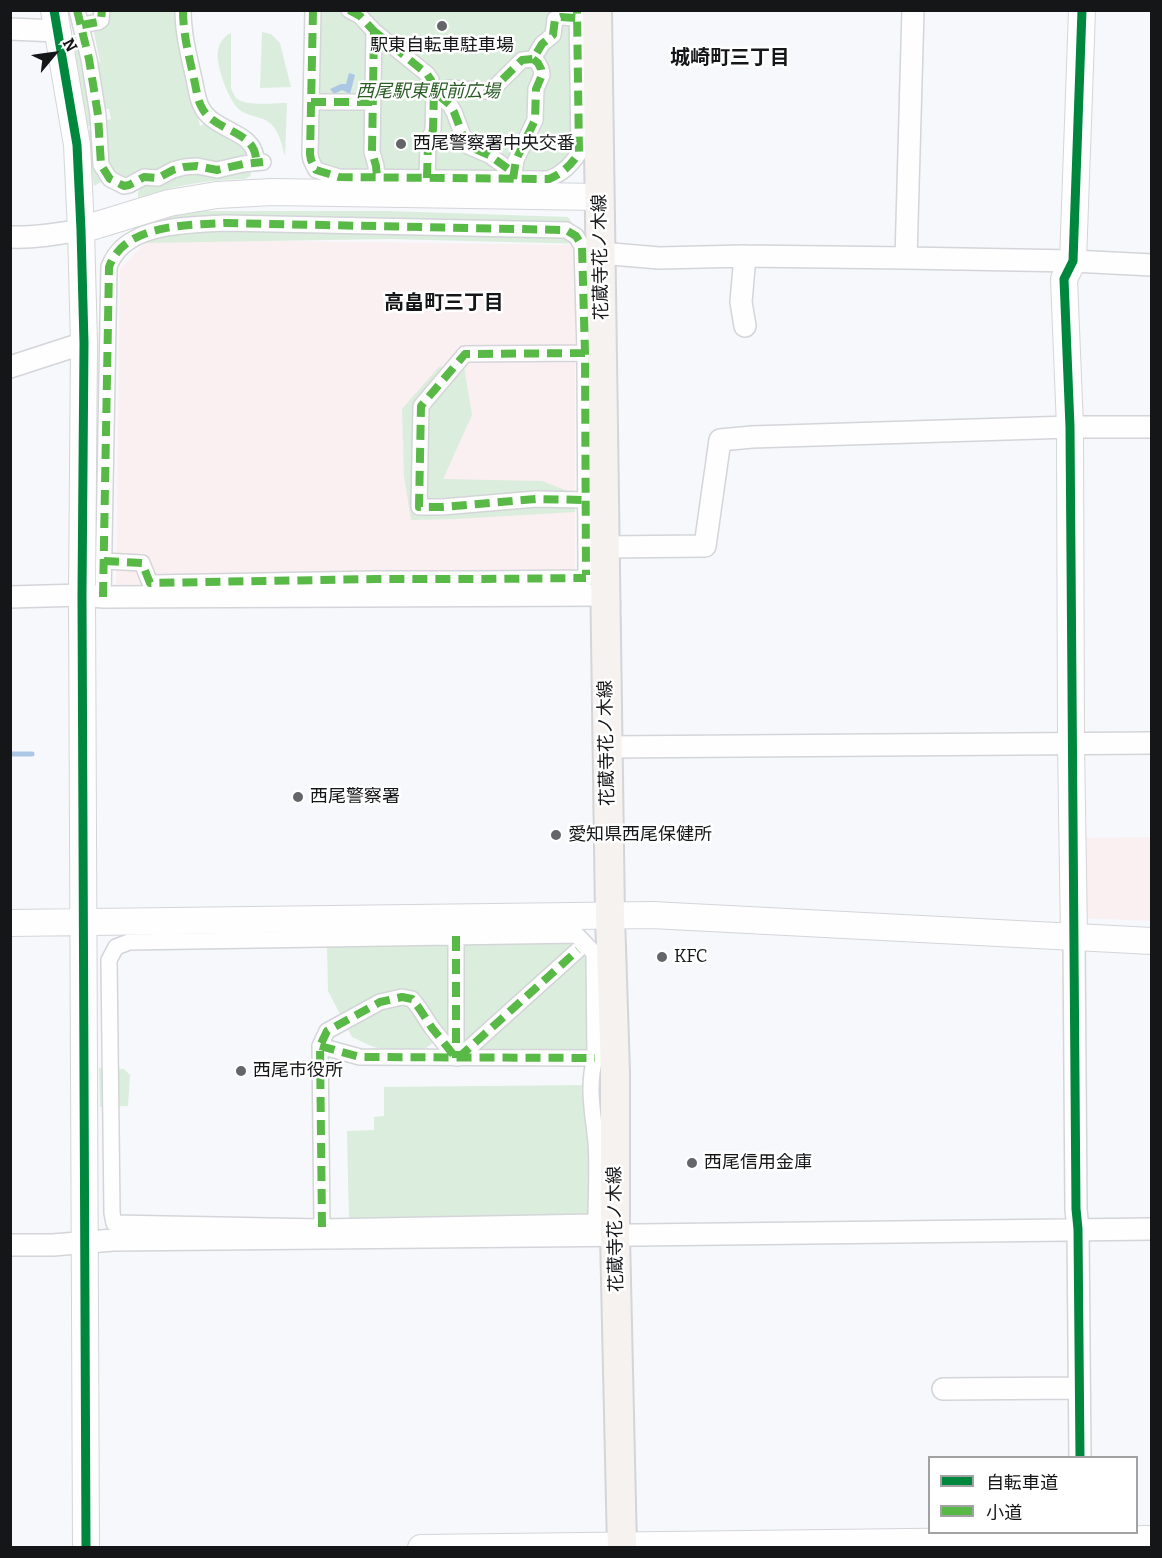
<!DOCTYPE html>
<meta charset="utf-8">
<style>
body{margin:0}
#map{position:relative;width:1162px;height:1558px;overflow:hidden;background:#f6f8fc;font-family:Bitter,"Noto Sans JP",serif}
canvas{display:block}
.frame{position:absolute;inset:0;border:12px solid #151618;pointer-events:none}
.legend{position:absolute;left:928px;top:1456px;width:210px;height:78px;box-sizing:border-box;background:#fff;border:2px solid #a1a2a3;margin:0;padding:8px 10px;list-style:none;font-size:18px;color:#151618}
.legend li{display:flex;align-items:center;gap:12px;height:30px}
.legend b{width:30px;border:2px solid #a1a2a3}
.north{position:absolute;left:24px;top:24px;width:60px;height:60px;-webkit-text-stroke:4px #fff;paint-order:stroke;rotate:61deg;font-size:16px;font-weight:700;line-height:24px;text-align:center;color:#151618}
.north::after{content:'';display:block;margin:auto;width:21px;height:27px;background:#151618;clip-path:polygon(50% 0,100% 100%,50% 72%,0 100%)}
</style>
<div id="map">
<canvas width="1162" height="1558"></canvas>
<div class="frame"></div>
<ul class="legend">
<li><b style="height:8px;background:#00873e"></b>自転車道</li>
<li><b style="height:8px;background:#58b947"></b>小道</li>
</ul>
<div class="north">N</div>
</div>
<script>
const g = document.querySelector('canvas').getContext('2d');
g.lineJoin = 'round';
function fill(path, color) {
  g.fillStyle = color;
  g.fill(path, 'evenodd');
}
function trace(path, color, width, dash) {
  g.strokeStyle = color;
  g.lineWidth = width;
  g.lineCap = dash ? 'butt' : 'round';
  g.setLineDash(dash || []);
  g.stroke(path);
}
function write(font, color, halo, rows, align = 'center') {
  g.font = font + ' Bitter,"Noto Sans JP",serif';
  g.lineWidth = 5;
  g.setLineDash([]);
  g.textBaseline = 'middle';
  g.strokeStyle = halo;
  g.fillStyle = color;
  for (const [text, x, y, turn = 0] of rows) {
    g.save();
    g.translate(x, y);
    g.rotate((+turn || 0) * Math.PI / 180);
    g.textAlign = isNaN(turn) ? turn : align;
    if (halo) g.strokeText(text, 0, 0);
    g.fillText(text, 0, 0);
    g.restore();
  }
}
fill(new Path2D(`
 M149,239l426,6v344l-459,4 4,-324z
 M1151,837v84l-71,-3v-80z`), '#faeff1');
fill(new Path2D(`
 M161,10l14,1 25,115 8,-4 40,21 1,26 2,5 -1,2 -5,3c-39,1 -69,6 -107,19v-6l2,-4 -19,4 -16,-8 9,-7 6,-1 -8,-5 1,4 -19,11 -8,-54 15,-10 10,-3 -2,-10h-6l-7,-46 4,-1 -7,-34c14,-3 17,-2 16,-17z
 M318,11h253l2,142 -21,22 -211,-2 -19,-7 -8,-11z
 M262,32l9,2 9,9 11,44 -31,1z
 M231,33v55c2,5 4,10 8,12 10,6 36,3 48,3l-2,53c-3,-11 -5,-21 -12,-30 -10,-11 -23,-8 -33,-16 -11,-8 -25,-46 -22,-59 1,-8 6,-15 13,-18z
 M87,36l15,80 -18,14 -15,-89z
 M189,211h198l181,6 18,27 -196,-5 -250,4 -6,-18z
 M464,366l8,49 -29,64 99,2 33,13v18l-120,7 -44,1 -7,-44 -2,-67 37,-42z
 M451,930l127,1 21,17 2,114 -151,4v-36l-28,21 -30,1 -21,-6 -19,-9 -24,-46 -1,-48 120,-2 3,86z
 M99,1068l25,1 6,6 -2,31 -28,1z
 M587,1085l3,130 -241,7 -2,-91 27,-1v-13l10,-1v-29z`), '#dbeddc');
fill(new Path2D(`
 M349,73l6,2 -5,19 -8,-4 -8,4 -4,-5 11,-5h5z`), '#acc7e4');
trace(new Path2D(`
 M10,754h22`), '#acc7e4', 5);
const pedestrian = new Path2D(`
 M77,10l12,49 9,56 3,50 9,14 14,7 5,-1 15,-8 14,1 15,-8 11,-3 13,-1 20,4 26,-6 20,-2
 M183,10c0,24 6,46 11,69 2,8 3,19 7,27 12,27 56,23 55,56
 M313,10l-3,144 1,6 5,10 23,7 210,2c14,-6 22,-14 30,-26l-2,-143
 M349,10l11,6 14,15 -2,121 4,14 1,11
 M82,25l16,-3 3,-2 1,-10
 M374,31l53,43 4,6 3,11 16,14 4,7 11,29 3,5 21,9 25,18
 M311,102h61
 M427,178l1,-35 5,-13 1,-39 16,-3 36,3 8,-3 28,-28 11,-1 9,-15 11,-9 2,-16 6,-2 16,1
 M513,179l3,-19 19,-40 1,-31 6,-14 -1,-6 -3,-6 -5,-4
 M585,353l-120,1 -44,52 -2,101h23l94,-8 49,1
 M104,561l38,2 8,20 226,-4h107l103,-1
 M103,597l6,-330c15,-43 78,-42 116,-44l341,7 10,6 6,10 3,107 1,222
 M577,935l17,18 1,105c-8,28 -2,56 1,84 2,27 0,54 0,80l-274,5 -208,-4 -2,-10 -3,-253 7,-13 13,-5z
 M456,936v122
 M320,1046l40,11 235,1
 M458,1058l120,-108
 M322,1227l-2,-181 7,-15 53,-29 22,-5 10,2 7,9 13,20 24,30`);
const minor = new Path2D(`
 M10,29l47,2
 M10,237c24,1 48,-3 71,-7
 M600,253l59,5 86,-2 161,2 167,3 79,4
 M906,258l7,-248
 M745,326l-4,-24 4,-46
 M10,367l74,-24
 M605,547l100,-1 15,-106 32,-3 318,-10h82
 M10,597l72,-2 21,2 502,-2
 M607,747l545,-4
 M1074,937l2,272 2,20 2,229
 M10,1245h43l60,-5 525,-5 514,-6
 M943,1389l136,-1`);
const tertiary = new Path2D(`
 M54,10l23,135 4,85 3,113 -2,252 4,953
 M81,230l88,-27 48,-8 55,-3 328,5
 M10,923l642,-8 500,26
 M1074,937l-3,-193 -1,-317 -6,-148 9,-18 9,-251
 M421,1548l731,-9`);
const secondary = new Path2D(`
 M597,10l13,906 5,156v164l7,312`);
trace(pedestrian, '#d4d5d9', 18);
trace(minor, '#d4d5d9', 24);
trace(tertiary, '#d4d5d9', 28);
trace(secondary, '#d4d5d9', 32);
trace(pedestrian, '#fefeff', 15);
trace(minor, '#fefeff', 21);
trace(tertiary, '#fefeff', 26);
trace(secondary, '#f5f2ef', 28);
trace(new Path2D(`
 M77,10l12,49 9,56 3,50 9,14 14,7 5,-1 15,-8 14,1 15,-8 11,-3 13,-1 20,4 26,-6 20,-2
 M183,10c0,24 6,46 11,69 2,8 3,19 7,27 12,27 56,23 55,56
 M313,10l-3,144 1,6 5,10 23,7 210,2c14,-6 22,-14 30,-26l-2,-143
 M349,10l11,6 14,15 -2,121 4,14 1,11
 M82,25l16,-3 3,-2 1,-10
 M374,31l53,43 4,6 3,11 16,14 4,7 11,29 3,5 21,9 25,18
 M311,102h61
 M427,178l1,-35 5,-13 1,-39 16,-3 36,3 8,-3 28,-28 11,-1 9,-15 11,-9 2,-16 6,-2 16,1
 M513,179l3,-19 19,-40 1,-31 6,-14 -1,-6 -3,-6 -5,-4
 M585,353l-120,1 -44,52 -2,101h23l94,-8 49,1
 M104,561l38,2 8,20 226,-4h107l103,-1
 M103,597l6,-330c15,-43 78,-42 116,-44l341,7 10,6 6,10 3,107 1,222
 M456,936v122
 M320,1046l40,11 235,1
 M458,1058l120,-108
 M322,1227l-2,-181 7,-15 53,-29 22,-5 10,2 7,9 13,20 24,30`), '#58b947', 8, [15, 8]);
trace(new Path2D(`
 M54,10l23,135 4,85 3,113 -2,252 4,953
 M1080,1458l-2,-229 -2,-20 -6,-782 -6,-148 9,-18 9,-251`), '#00873e', 9);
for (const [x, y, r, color] of [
 [442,26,6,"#646568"],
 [401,144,6,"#646568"],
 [298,797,6,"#646568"],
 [556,835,6,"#646568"],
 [662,957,6,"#646568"],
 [241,1071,6,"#646568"],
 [692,1163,6,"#646568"]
]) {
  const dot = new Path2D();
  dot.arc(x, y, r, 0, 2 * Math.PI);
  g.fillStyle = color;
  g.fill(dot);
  trace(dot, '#fff', 2);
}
write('18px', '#151618', '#fff', [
 ["駅東自転車駐車場",442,46,"center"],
 ["西尾警察署中央交番",413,144],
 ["西尾警察署",310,797],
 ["愛知県西尾保健所",568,835],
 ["KFC",674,957],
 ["西尾市役所",253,1071],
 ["西尾信用金庫",704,1163]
], 'left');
write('italic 18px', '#2b5d26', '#fff', [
 ["西尾駅東駅前広場",428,92]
]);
write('18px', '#151618', '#fff', [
 ["花蔵寺花ノ木線",601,257,-91],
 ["花蔵寺花ノ木線",607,743,-91],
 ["花蔵寺花ノ木線",616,1229,-91]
]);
write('bold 20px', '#151618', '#fff', [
 ["城崎町三丁目",730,58],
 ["高畠町三丁目",444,303]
]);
</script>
